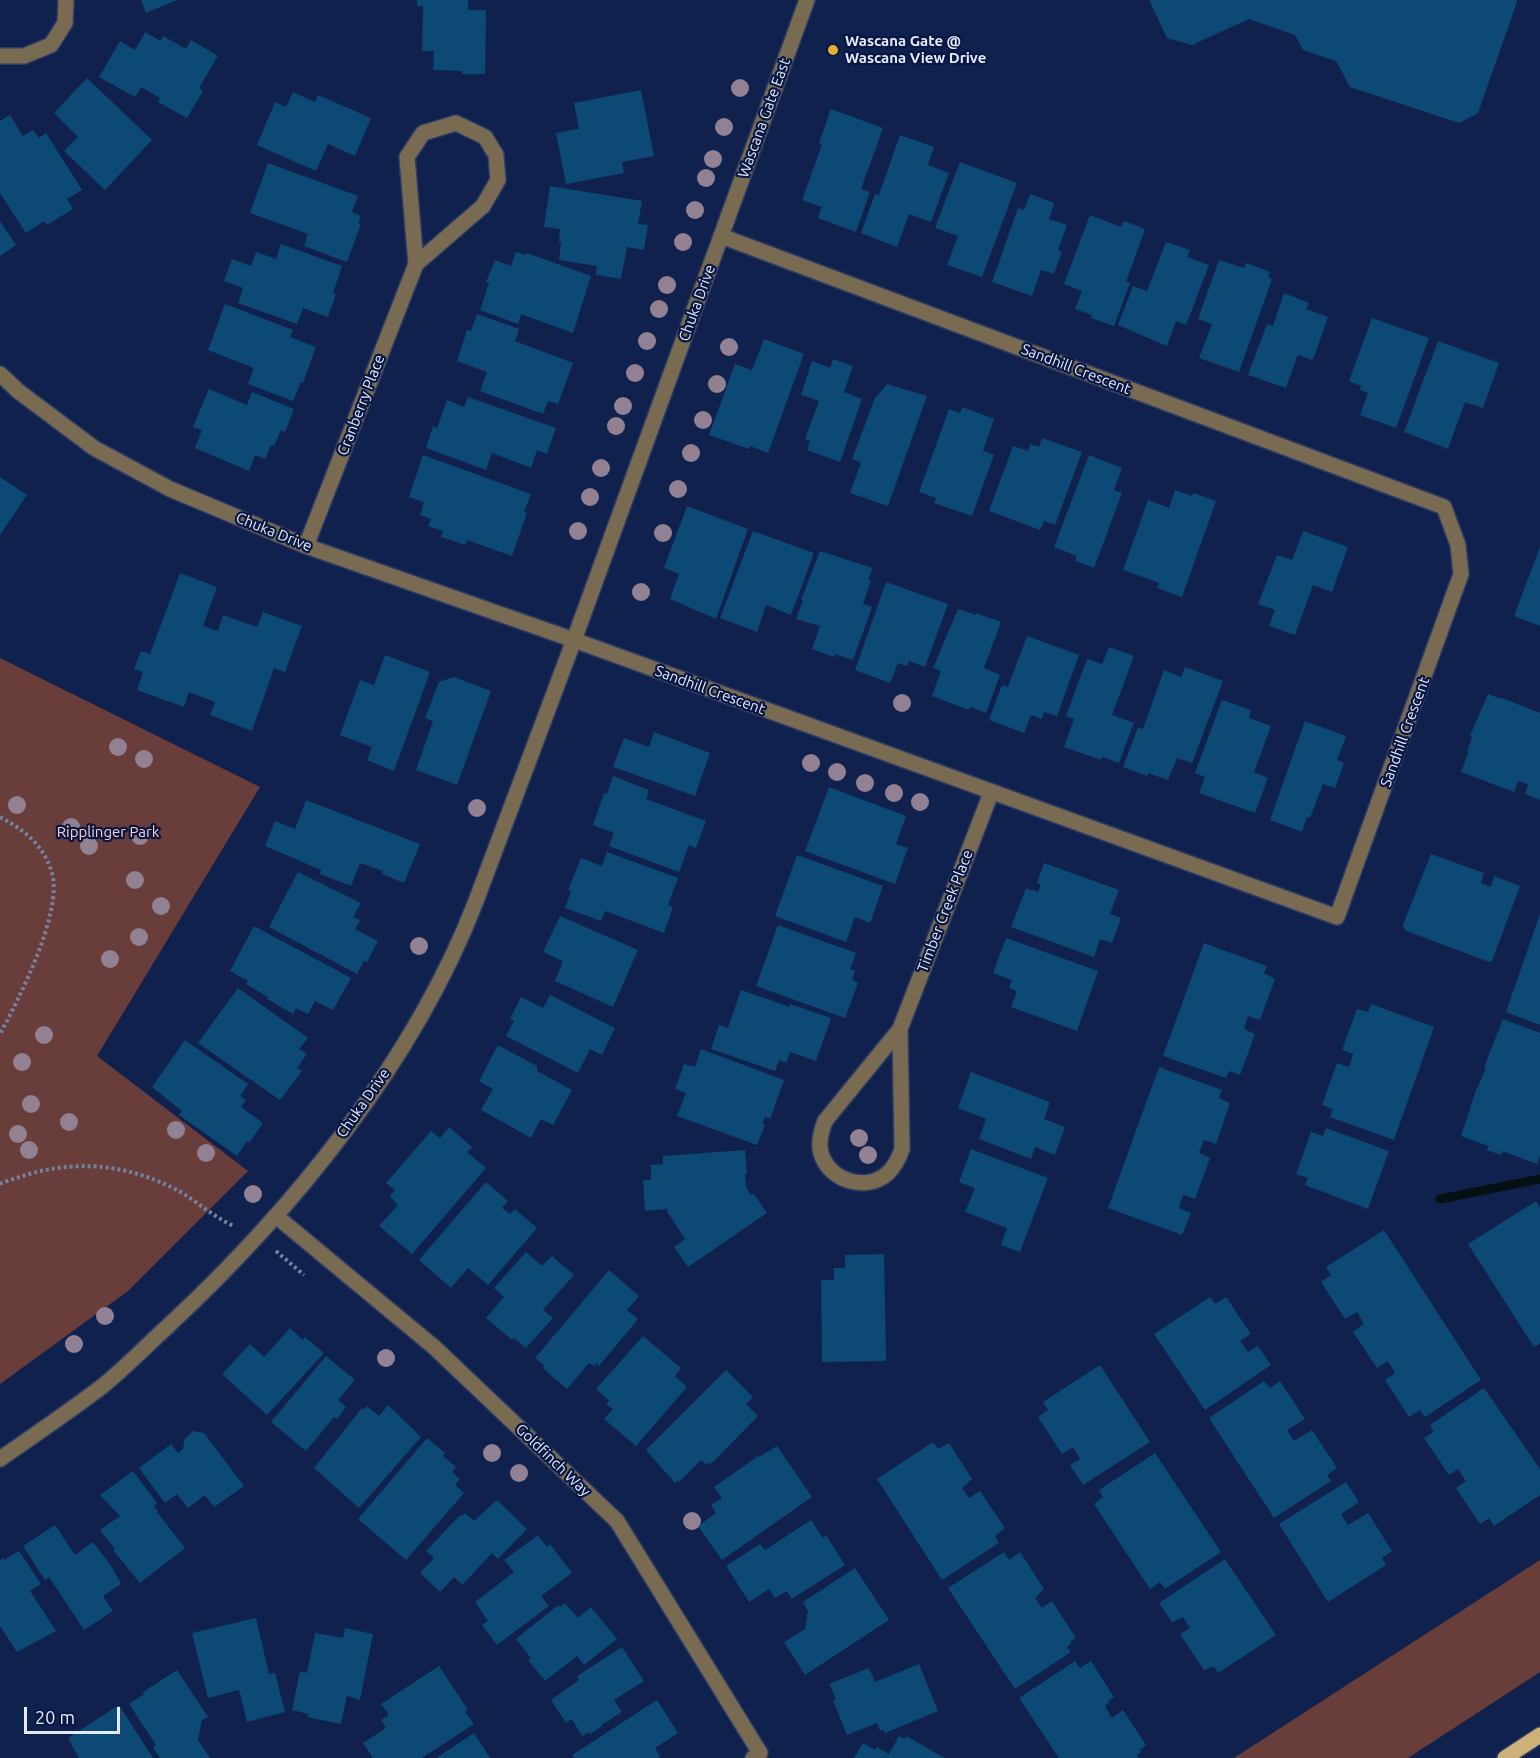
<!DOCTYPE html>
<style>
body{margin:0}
#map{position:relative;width:1540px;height:1758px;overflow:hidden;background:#11214d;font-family:Ubuntu,sans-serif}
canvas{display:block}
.scale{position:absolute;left:24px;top:1707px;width:96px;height:27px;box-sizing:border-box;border:3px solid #e3ebfc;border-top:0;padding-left:8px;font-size:18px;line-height:21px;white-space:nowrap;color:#e3ebfc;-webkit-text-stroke:4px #091742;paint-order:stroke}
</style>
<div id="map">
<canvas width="1540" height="1758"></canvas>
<div class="scale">20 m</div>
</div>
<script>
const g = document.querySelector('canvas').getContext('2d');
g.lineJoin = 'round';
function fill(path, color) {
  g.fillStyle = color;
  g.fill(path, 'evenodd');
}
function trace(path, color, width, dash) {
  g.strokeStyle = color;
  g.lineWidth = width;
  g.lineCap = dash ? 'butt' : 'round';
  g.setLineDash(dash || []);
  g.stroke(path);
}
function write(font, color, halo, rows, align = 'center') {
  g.font = font + ' Ubuntu,sans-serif';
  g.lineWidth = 4.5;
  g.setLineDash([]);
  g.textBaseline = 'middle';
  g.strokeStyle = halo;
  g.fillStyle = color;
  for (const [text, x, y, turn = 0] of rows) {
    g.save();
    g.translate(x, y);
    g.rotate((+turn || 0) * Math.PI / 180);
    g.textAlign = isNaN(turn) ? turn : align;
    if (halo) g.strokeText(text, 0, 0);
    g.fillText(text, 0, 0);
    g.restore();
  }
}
fill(new Path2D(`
 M0,658l260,129 -163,269 151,115 -120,120 -128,93z
 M1540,1560v112l-132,86h-174z`), '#693e3a');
trace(new Path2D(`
 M1440,1199l100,-20`), '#041012', 9);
fill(new Path2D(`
 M141,0h36l-31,13z
 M417,0h51v10h18l-1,64h-23v-3l-29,-1 1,-19h-12l1,-45h-6z
 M1149,0h368v2l-39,111 -19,10 -109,-36 -14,-26 -33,-11 -8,-15 -46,-16 -57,26 -25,-7z
 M145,32l16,9 2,-5 23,13 5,-9 27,16 -19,32 4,3 -16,27 -29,-16 2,-4 -19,-11 -6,10 -36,-20 21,-36 15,9z
 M87,78l65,62 -47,50 -41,-39 14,-14 -24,-24z
 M641,90l13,66 -32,6 2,11 -58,11 -10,-51 23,-4 -5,-26z
 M293,92l22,10 3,-7 53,23 -16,38 -27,-12 -12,27 -59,-26 18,-43 11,5z
 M831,109l52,19 -22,61 9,3 -14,40 -38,-14 4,-11 -20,-7 20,-55 -3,-2z
 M10,115l13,21 10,-6 6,8 7,-5 36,57 -15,9 6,10 -26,16 -3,-4 -18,12 -26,-40v-72z
 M900,135l34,12 -6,18 21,8 -18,49 -22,-8 -12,33 -36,-14 14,-39 4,1z
 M960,162l57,21 -35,94 -35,-12 11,-29 -23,-8z
 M268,163l90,33 -6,16 9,4 -3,7 3,1 -14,38 -43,-16 4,-12 -58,-21z
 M550,186l92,15 -4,23 10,1 -4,25 -17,-3 -6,32 -25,-4 1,-9 -38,-6 2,-18h-2l1,-13 -16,-2z
 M1030,194l24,9 -5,16 18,6 -9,25 4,2 -8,22 -13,-4 -9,26 -40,-14 26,-74 6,2z
 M1090,215l31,12 3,-6 21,8 -19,53 4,1 -16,43 -23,-8 1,-3 -17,-6 7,-18 -18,-7z
 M0,221l16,24 -16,11z
 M1166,242l24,8 -3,7 22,8 -23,60 -10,-4 -9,25 -49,-21 15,-39 14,5z
 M281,244l61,22 -9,27 3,1 -8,23 -25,-9 -6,16 -59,-21 5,-15 -19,-7 8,-22 19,7 5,-14 20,7z
 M516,252l10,3 1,-2 64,23 -18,57 -52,-19 -3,10 -38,-14 9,-27 -3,-1 9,-22 16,6z
 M1219,260l25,8 2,-5 24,9 -2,5 4,2 -33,93 -40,-14 13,-34 -14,-5z
 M1284,293l25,10 -3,6 22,8 -14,40 -2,3 -13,-5 -2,2 -11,31 -38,-13 19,-51 6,2z
 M225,304l68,26 -3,7 26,10 -13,36 -2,-1 -8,19 -45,-17 6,-16 -46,-18z
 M477,314l42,15 -4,12 58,22 -15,41 -10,-3 -5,13 -63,-23 7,-19 -30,-11 10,-31 4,1z
 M1372,318l57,20 -33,90 -36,-13 8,-22 -8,-3 1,-4 -12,-5z
 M764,339l40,15 -36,99 -18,-7 -1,3 -40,-14 26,-71 17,6z
 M1438,341l61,22 -16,45 -18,-6 -17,47 -44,-17z
 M833,359l20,7 -9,26 18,7 -22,63 -33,-12 3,-9 -5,-2 14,-38 -18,-6 11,-34 18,7z
 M887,384l40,12 -39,110 -38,-13 11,-30 -9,-4 23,-61z
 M209,389l38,16 5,-13 42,17 -9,23 -4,-2 -7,16 -3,-1 -6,14 -10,-4 -6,16 -54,-23 7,-18 -9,-3z
 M468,397l88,31 -9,26 -10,-4 -6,18 -39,-15 -6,17 -60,-22 7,-22 4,2 10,-28 17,7z
 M962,407l32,12 -11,32 11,4 -22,61 -38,-13 2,-5 -17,-6 30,-83 11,4z
 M1042,438l40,14 -27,73 -11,-4 -4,9 -51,-19 24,-65 15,5 2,-7 9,3z
 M423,455l108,39 -7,18 3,1 -15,43 -45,-16 -2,5 -24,-8 2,-6 -15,-5 3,-7 -11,-4 4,-13 -15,-5z
 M1089,455l33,13 -8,22 8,3 -28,75 -19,-7 2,-5 -23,-9z
 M0,477l27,18 -27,40z
 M1175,490l17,6 1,-3 23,8 -34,96 -25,-9 2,-5 -36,-13 25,-70 21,8z
 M687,506l61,23 -32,90 -46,-20 9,-25 -15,-6z
 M753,531l61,22 -23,62 -25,-10 -9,27 -37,-14z
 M1303,531l45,16 -16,45 -19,-7 -18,50 -26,-9 6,-16 -17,-6 19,-49 15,5z
 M1540,547v79l-26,-10z
 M820,551l53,17 -5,12 3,1 -8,23 9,3 -19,53 -18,-6 -1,3 -22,-8 8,-23 -24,-7 7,-19h-2z
 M180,573l37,14 -14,39 15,5 5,-16 34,12 6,-15 39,14 -17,46 -11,-4 -22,63 -42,-16 5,-13 -26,-10 -5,15 -47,-17 6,-18 -9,-3 7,-18 9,3z
 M886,582l62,22 -23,63 -16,-6 -2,5 -9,-3 -8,20 -35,-13z
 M958,609l18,6v-2l25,9 -17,46 16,7 -14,38 -15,-6 -2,3 -37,-14 9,-25 -8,-3z
 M1027,636l52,19 -22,61 -13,-4 -2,7 -11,-4 -7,18 -35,-13 13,-35 6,2z
 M1109,647l25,9 -22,59 22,8 -15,40 -17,-6 -1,3 -37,-13 10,-28 -8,-3 21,-57 15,5z
 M385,655l45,17 -36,99 -27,-11 5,-13 -32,-12 20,-55 14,5z
 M1185,667l38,14 -31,82 -15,-5 -9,22 -20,-7 -1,3 -24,-9 15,-40 5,2 21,-59 17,7z
 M454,677l37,14 -34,94 -41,-15 17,-49 -8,-3 14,-36z
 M1488,694l13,5 1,-1 38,15v87l-15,-6 3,-10 -10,-3 -4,11 -53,-20 8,-21h-2l5,-14 -2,-1z
 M1222,700l29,10 -2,8 22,8 -17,46 14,6 -13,35 -56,-20 6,-16 -10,-4z
 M1305,721l41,15 -9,24 7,3 -9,25 -12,-4 -13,34 -3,-1 -5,15 -32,-12z
 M654,732l56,21 -15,43 -82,-29 11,-29 25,9z
 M613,776l36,14 -3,9 60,22 -10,27 -7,-3 -10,27 -70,-26 5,-13 -21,-8 11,-32 3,1z
 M829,787l77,29 -10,28 12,4 -13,36 -90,-33z
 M306,800l114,44 -16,39 -22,-9 1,-3 -23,-8 -9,23 -31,-12 1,-4 -56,-24 10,-25 20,8z
 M607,852l71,26 -10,27 5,2 -9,26 -59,-22 -4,10 -36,-13 6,-17 -3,-1 13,-32 21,8z
 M1431,854l53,19 -3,10 10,4 3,-11 26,10 -28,75 -3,1 -85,-32 1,-2 -3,-1z
 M797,855l86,31 -13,37 -15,-6 -9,25 -71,-26z
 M1044,863l75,27 -9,24 11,4 -9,25 -12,-4 -6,18 -83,-30 15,-39 12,4 3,-7 -4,-2z
 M298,872l63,31 -8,14 7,3 -5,9 23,12 -11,21 -3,-1 -7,13 -88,-47z
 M1540,914v111l-34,-13z
 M560,916l78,34 -25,57 -58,-26 8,-20 -20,-9z
 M778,925l78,28 -6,16 5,2 -3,9 6,3 -13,35 -89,-32z
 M254,926l97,52 -18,32 -18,-9 -7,13 -12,-6 -3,6 -26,-15 1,-2 -22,-13 2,-3 -18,-10z
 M1006,938l92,33 -21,60 -66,-24 6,-16 -8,-3 3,-8 -19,-7z
 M1204,943l63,23 -3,7 11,6 -15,41 -12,-4 -4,13 11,5 -15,41 -11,-4 -3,7 -63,-22z
 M238,988l70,50 -9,11 8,5 -10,14 5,3 -22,29 -82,-57z
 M741,990l49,17v-3l41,14 -15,43 -26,-9 -4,11 -7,-3 -4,11 -64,-22 8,-24 9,3z
 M550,995l65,33 -13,27 -12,-6 -12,24 -72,-37 8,-15 -4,-2 11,-22 22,11z
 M1371,1004l63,23 -40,113 -64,-23 3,-8 -11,-4 15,-42 12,4 4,-13 -11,-4 15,-41 11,3z
 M1503,1019l37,14v123l-3,8 -35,-13 -1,4 -14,-5 1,-4 -27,-10 16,-49h1l8,-20h-2z
 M185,1040l63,44 -8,12 6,4 -5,7 22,16 -14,20 -2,-2 -10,15 -58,-41 3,-4 -30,-24z
 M498,1045l39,21v5l35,19 -19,35 -12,-6 -10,19 -50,-28 12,-21 -14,-8z
 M701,1049l83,31 -14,39 -5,-2 -3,7 3,1 -8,20 -80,-29 9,-23 -11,-4 9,-25 11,3z
 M1159,1067l63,23 -3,8 11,5 -14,41 -12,-4 -5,13 11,5 -15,41 -12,-4 -4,13 12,5 -9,22 -74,-27z
 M971,1072l79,30 -6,17 21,8 -10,28 -20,-8 -4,12 -52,-20 7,-20 -28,-11z
 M449,1127l23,20 -5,5 19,16 -74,86 -33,-28 19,-21 -8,-8 5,-7 -9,-7 45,-52 9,7z
 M1326,1128l63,23 -21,58 -63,-24 3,-7 -12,-4 15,-42 12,4z
 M971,1149l77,29 -28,74 -19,-7 6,-17 -42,-16 10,-24 -16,-6z
 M745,1150l2,24h-2l1,13 5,8 3,-1 13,19 -79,54 -14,-20 11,-8 -17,-26 -1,-4 -22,2 -2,-31h8v-15l12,-1v-8z
 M486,1182l22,19 -6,7 8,6 5,-5 22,19 -49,57 -20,-17 -17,20 -32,-28z
 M1536,1201l4,7v135l-6,4 -66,-103z
 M1384,1230l97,150 -56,37 -5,-7 -11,7 -24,-37 10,-7 -7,-12 -11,7 -24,-36 11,-8 -7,-12 -12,7 -24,-37 10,-7 -5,-8z
 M526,1252l16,14 10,-10 22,19 -31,35 10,8 -27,30 -12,-10 -2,2 -26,-22 18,-21 -10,-9z
 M884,1254l2,107 -64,1 -1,-82h13v-12h11v-13z
 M609,1270l30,26 -12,14 11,9 -39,47 -2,-3 -3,3 -5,-3 -22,26 -20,-17 -4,-5 1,-2 -9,-7z
 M1210,1297l5,7 11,-7 25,37 -11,7 8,11 10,-6 13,19 -66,45 -51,-76z
 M290,1328l13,12 2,-3 19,16 -57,62 -45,-41 28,-30 14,13z
 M643,1336l38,32 -6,8 12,11 -51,59 -32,-27 9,-10 -7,-5 3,-3 -13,-12z
 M326,1356l29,24 -17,20 8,7 -9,12 -3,-2 -28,34 -35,-29z
 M1100,1365l50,77 -67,43 -13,-20 10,-6 -7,-12 -11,7 -24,-37 10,-7 -5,-8z
 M726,1370l27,27 -7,7 12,12 -47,48 -2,-2 -3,3 -5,-5 -22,22 -2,-1 -2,2 -29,-33z
 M1264,1381l6,7 10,-7 25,38 -18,11 7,11 18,-11 25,38 -10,7 4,6 -57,37 -65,-100z
 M1484,1388l56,81v26l-46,31 -5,-8 -9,6 -24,-36 10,-7 -8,-12 -9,6 -25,-37 10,-6 -4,-7z
 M388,1405l33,32 -62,71 -45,-40 48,-60 1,2 4,-4 12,10z
 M193,1431l11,2 40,53 -30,21 -9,-12 -17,13 -11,-14 -12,9 -26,-35 32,-24 7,9 5,-4 2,-11z
 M427,1438l18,15 -2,3 13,11 -4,5 8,7 -5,6 9,8 -58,67 -48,-41z
 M933,1442l5,7 11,-6 23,36 -10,9 7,10 11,-7 25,37 -10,8 4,7 -57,37 -65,-101z
 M777,1446l35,51 -90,63 -24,-34 18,-13 -5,-8 11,-7 -8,-11 44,-31 1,1z
 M1155,1453l66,99 -56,37 -5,-7 -10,7 -56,-85 9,-7 -4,-7z
 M133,1471l24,32 -3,3 4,5 -1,1 28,36 -45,35 -27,-33 2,-1 -15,-19 20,-14 -20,-21z
 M1346,1482l13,20 -18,12 7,11 20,-12 24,38 -10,7 4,7 -58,37 -49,-78z
 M497,1500l30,29 -29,30 -6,-6 -30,32 -8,-8 -14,15 -20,-19 14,-15 -8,-7 34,-36 2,1 3,-3 9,8z
 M811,1520l12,18 3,-3 19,30 -53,34 -5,-8 -12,7 -6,-9 -20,13 -23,-36 34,-22 5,6z
 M55,1525l20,30 18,-13 19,25 9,17 -18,12 10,15 -29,19 -35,-53 -4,3 -22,-34z
 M538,1535l9,12 3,-3 22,29 -31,23 8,10 -52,39 -15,-20 6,-4 -13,-19 39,-30 -10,-12z
 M19,1551l22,33 -11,7 26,40 -39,21 -17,-26v-66l3,-2 1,2z
 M1004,1552l5,8 11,-8 24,37 -9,9 7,10 10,-7 24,37 -6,4 1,2 -4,3 4,5 -56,37 -67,-101z
 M1225,1559l51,76 -58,38 -4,-7 -10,4 -24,-36 10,-6 -7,-11 -11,5 -13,-19z
 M855,1568l34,52 -84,55 -21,-33 21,-13 3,-18 -5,-9z
 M565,1603l13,15 13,-11 26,32 -33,26 -7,-9 -32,25 -17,-21 3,-2 -15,-19 42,-34 2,2z
 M256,1618l13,56 6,-1 10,39 -38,10 -8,-32 -31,8 -16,-65z
 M345,1628l28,6 -13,66 -13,-4 -6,28 -34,-7 1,-3 -16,-4 8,-39 7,2 8,-40 28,5z
 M622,1647l22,34 -30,19 8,12 -21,13 1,1 -12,8 -1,-2 -7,4 -10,-17 -6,4 -15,-23 28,-20 -2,-4z
 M1075,1661l5,7 11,-7 23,36 -6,4 1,2 -4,3 7,12 11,-8 23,35 -6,5 1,2 -4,3 2,3h-80l-40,-60z
 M919,1664l19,47 -53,22 -1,-3 -4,1 -3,-8 -30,12 -14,-35 3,-1 -7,-15 40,-16 6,14z
 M439,1666l29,44 -3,2 9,12 -52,34h-49l-10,-15 23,-15 -5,-8 7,-4 -1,-4 -6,-8z
 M177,1670l31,47 -6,3 -4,20 12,18h-50l-7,-11 3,-2 -27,-41 15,-10 -1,-2z
 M657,1700l21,33 -23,15 5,8 -2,2h-84l-2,-3z
 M119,1705l34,53h-74l-11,-20z
 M474,1733l16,25h-54z
 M899,1736l6,3 1,-3 39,22h-91l9,-15 12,7 2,-3 12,7z`), '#0c4975');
const minor = new Path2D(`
 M0,56h24l27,-11 14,-22 1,-23
 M0,374l18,17 76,57 76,41 136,57 268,94 763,277 124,-343 -3,-29 -14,-38 -723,-271
 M306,546l110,-282 -9,-107 16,-24 33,-10 29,14 11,18 2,25 -15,26 -67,58
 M900,1029l2,120c-3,9 -7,17 -14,24 -23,21 -64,6 -68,-25 -1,-10 2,-19 5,-27l75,-92 91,-236
 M276,1216l158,131 183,174 143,232 -7,5
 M0,1459c33,-23 67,-46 100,-71 23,-18 45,-41 67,-61 125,-116 247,-265 309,-426l98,-261 233,-640`);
const major = new Path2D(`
 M1505,1758l35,-23`);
trace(minor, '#2e3d66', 18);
trace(major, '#2e3d66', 18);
trace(new Path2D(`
 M0,817c24,13 44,28 52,56 11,39 -33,126 -52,161
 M0,1184c8,-4 17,-6 26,-9 49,-15 98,-11 145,12 22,10 40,29 63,39
 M276,1251l28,24`), '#7581a0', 4, [3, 3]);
trace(minor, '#786b51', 15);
trace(major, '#ccb179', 15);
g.fillStyle = '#918192';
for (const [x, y] of [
 [740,88],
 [724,127],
 [713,159],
 [706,178],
 [695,210],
 [683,242],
 [667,285],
 [659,309],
 [647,341],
 [729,347],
 [635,373],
 [717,384],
 [623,406],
 [703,420],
 [616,426],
 [691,453],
 [601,468],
 [678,489],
 [590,497],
 [578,531],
 [663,533],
 [641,592],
 [902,703],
 [118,747],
 [144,759],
 [811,763],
 [837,772],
 [865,783],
 [894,793],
 [920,802],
 [17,805],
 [477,808],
 [71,827],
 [140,836],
 [89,846],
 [135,880],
 [161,906],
 [139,937],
 [419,946],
 [110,959],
 [44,1035],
 [22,1062],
 [31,1104],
 [69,1122],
 [176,1130],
 [18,1134],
 [859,1138],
 [29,1150],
 [206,1153],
 [868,1155],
 [253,1194],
 [105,1316],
 [74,1344],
 [386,1358],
 [492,1453],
 [519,1473],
 [692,1521]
]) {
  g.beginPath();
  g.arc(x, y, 9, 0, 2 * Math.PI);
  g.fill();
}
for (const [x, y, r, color] of [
 [833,50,6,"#e1af34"]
]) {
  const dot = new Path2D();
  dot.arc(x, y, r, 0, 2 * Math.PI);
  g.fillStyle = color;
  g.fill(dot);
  trace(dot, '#091742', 2);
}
write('bold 15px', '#e3ebfc', '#091742', [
 ["Wascana Gate @",845,41],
 ["Wascana View Drive",845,58]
], 'left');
write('15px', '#e3ebfc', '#091742', [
 ["Wascana Gate East",764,118,-70],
 ["Chuka Drive",697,303,-70],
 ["Sandhill Crescent",1076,369,21],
 ["Cranberry Place",361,405,-69],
 ["Chuka Drive",274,532,22],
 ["Sandhill Crescent",710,690,20],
 ["Sandhill Crescent",1405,732,-70],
 ["Timber Creek Place",945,911,-69],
 ["Chuka Drive",363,1103,-55],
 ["Goldfinch Way",553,1460,44]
]);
write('15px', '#facfca', '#091742', [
 ["Ripplinger Park",108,832]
]);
</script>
